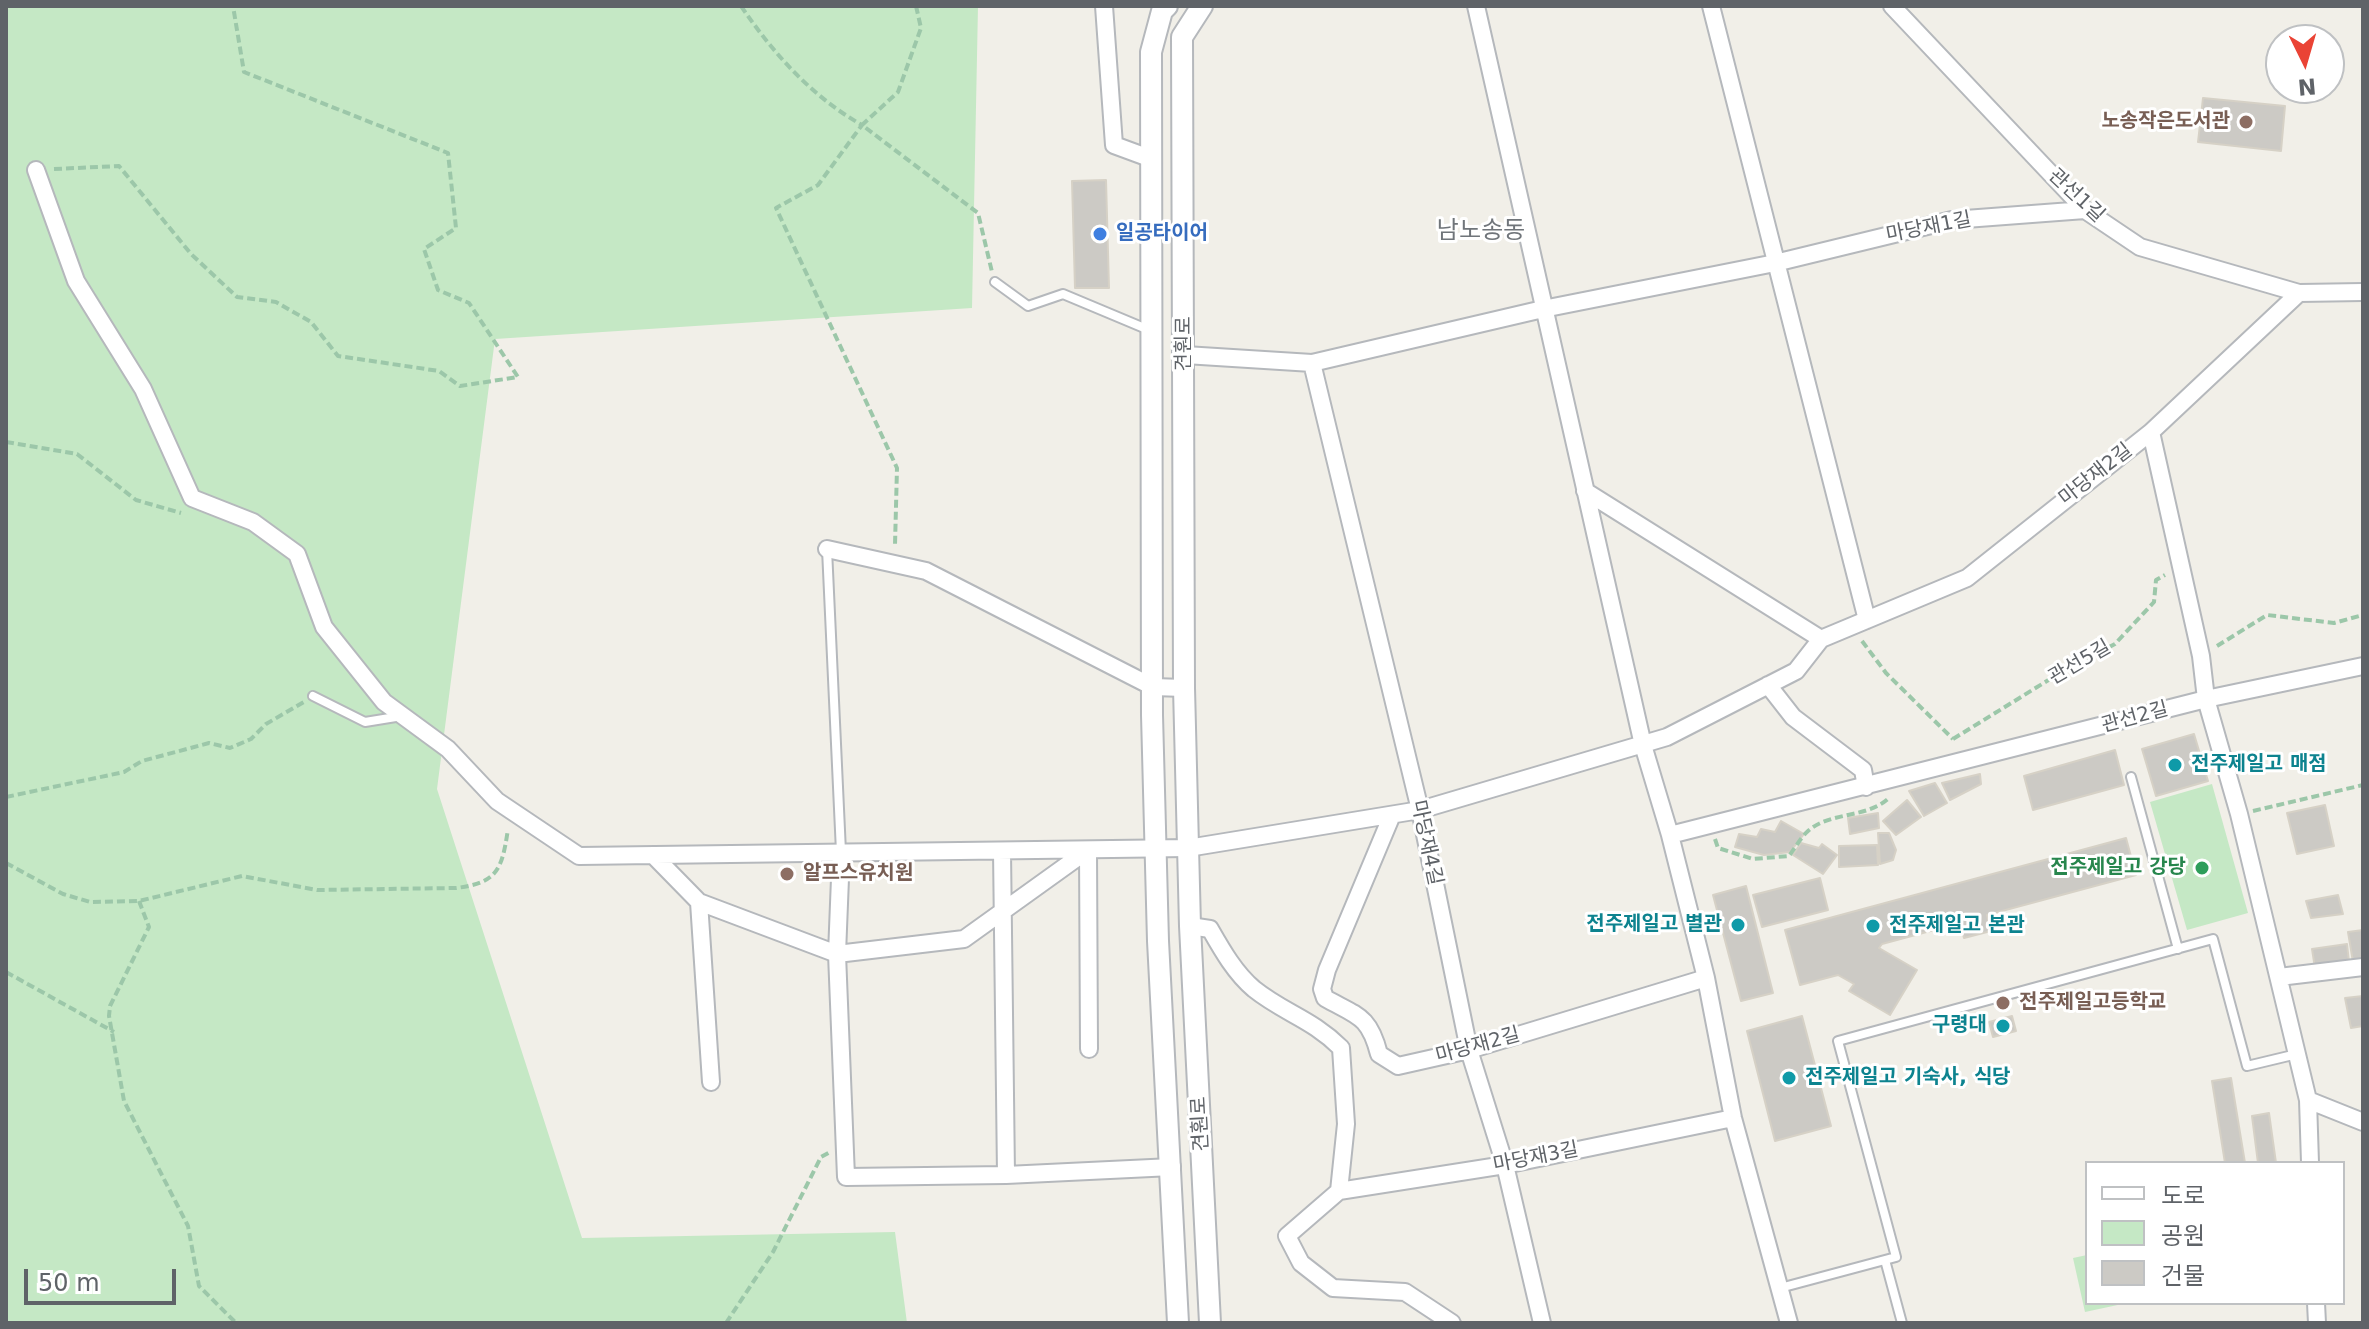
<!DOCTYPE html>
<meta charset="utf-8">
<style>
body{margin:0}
#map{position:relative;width:2369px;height:1329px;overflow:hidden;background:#f1efe8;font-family:"DejaVu Sans","Noto Sans KR",sans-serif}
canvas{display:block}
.frame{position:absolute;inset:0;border:8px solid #5f6368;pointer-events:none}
.legend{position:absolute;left:2085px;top:1161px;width:260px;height:144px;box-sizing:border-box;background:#fff;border:2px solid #bfc1c3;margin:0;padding:10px 14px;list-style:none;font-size:24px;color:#5f6368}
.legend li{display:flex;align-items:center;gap:16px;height:40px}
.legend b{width:40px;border:2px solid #bfc1c3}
.north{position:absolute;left:2265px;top:24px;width:80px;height:80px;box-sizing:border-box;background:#fff;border:2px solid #bfc1c3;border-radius:50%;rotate:175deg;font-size:22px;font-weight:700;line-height:32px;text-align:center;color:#5f6368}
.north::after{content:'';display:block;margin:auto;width:28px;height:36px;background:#ea4335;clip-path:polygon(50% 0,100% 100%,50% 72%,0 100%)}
.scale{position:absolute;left:24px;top:1269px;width:152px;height:36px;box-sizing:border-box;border:4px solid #5f6368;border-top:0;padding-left:10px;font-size:24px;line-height:28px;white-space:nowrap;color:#5f6368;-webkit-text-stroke:6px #fff;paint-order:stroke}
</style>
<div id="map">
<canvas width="2369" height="1329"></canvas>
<div class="frame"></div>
<ul class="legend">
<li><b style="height:10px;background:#fff"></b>도로</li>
<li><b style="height:22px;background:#c5e8c5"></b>공원</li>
<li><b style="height:22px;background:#cccac5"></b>건물</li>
</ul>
<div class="north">N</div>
<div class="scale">50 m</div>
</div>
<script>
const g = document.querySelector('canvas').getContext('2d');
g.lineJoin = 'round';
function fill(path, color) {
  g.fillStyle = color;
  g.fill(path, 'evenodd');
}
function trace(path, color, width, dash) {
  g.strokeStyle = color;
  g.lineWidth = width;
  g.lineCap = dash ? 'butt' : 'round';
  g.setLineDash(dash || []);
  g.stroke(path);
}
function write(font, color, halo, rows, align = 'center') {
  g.font = font + ' "DejaVu Sans","Noto Sans KR",sans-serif';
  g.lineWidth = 6;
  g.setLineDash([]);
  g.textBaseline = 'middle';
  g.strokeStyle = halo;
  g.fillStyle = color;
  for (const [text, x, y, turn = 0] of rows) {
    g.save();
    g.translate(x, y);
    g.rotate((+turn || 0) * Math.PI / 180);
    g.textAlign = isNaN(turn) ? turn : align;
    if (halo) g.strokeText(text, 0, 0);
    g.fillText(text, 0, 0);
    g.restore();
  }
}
fill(new Path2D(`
 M6,6h972l-6,302 -477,31 -58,450 145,449 313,-6 12,91h-901z
 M2212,784l36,129 -61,17 -37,-128z
 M2087,1255v48h40l-42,9 -12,-54z`), '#c5e8c5');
const building = new Path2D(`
 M2203,98l82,8 -4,45 -83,-9z
 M1106,180l3,108h-34l-3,-107z
 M2194,734l14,47 -52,15 -14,-47z
 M2115,750l9,35 -91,25 -9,-34z
 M1980,774l1,10 -31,16 -8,-17z
 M1935,783l12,20 -23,13 -15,-25z
 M1907,800l14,17 -25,18 -13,-14z
 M2325,805l9,41 -37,8 -10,-41z
 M1878,813l1,15 -29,6 -2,-16z
 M1781,821l23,13 -14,18 -26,3 -29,-8 4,-13 18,3 4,-8 14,3z
 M1878,833h11l7,17 -3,10 -13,4z
 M2126,838l10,37 -149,40 4,16 -27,7 -4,-15 -78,21 -3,4 38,22 -27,45 -41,-24 5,-7 -16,-9 -38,10 -15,-55z
 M1801,843l18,5 3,-4 15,11 -14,19 -30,-19z
 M1877,845l1,20 -39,2v-21z
 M1820,878l8,32 -66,17 -9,-32z
 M1746,886l27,107 -32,8 -28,-106z
 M2338,895l5,19 -32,4 -5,-17z
 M2363,930v30l-10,2 -5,-30z
 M2347,944l2,18 -34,6 -3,-19z
 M2363,996v30l-12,2 -6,-30z
 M1802,1016l29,110 -56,15 -28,-110z
 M2012,1016l4,15 -23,6 -4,-15z
 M2231,1078l14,85h-20l-13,-82z
 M2269,1113l7,50h-18l-6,-47z`);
fill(building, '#cccac5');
trace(building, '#d6d1c6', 2);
const service = new Path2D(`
 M995,282l33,24 35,-12 86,36
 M827,549l14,303
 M313,696l52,26 37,-6
 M2131,777l47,172
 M1885,1260l17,63
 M1780,1288l116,-31 -58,-216 375,-102 34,127 50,-12`);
const minor = new Path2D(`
 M1104,6l10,139 38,14
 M1476,6l167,739 27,90 36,143 27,140 56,205
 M1711,6l156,614
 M1892,6l193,204 55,37 159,46 64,-1
 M36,170l40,111 67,108 49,109 61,24 44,32 27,73 60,75 64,47 49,52 82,55 609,-8 232,-38 247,-73 129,-66 25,-32 146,-61 184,-146 148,-139
 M1185,355l127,8 231,-54 232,-46 177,-43 133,-10
 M1312,363l108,447 49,240 36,115 37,158
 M2151,432l50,224 5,43 33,115 69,286 2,63
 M1585,491l236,148
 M827,549l99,22 227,116 31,1
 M1768,685l25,32 70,53 3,17
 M1392,815l-65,155 -5,19 3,9c32,18 44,17 54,56l19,12 71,-16 237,-72
 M1670,835l536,-136 157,-33
 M1088,850l1,199
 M1002,851l4,324
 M841,853l-4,101 9,223 160,-2 166,-8
 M653,855l46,47 12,180
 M699,902l138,52 127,-15 124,-89
 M1190,926l20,3c12,21 25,44 44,60 30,24 58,30 87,59l5,76 -7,67
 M2279,977l84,-10
 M2308,1100l55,22
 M2316,1303l1,20
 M1452,1323l-47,-31 -72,-4 -32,-25 -14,-27 52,-45 166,-26 228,-47`);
const tertiary = new Path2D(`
 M1167,6l-5,5 -11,41 1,663 6,226 20,382
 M1202,6l-20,31 2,651 6,238 20,397`);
trace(service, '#b5b8bc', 12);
trace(minor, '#b5b8bc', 20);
trace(tertiary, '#b5b8bc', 24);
trace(new Path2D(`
 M741,6c32,47 71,91 121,119l-44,60 -42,23 121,260 -2,77
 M916,6l5,22 -23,64 -36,33 116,88 14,59
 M54,169l65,-3 72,88 46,43 39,5 35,20 27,34 101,15 21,15 58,-9 -49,-74 -31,-13 -14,-41 32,-21 -8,-75 -204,-81 -11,-66
 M6,442l71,12 59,46 45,13
 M1862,641l24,32 67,66
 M2217,646l50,-31 67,8 29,-8
 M1953,739l115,-71 47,-24 39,-42 2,-22 9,-5
 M6,797l118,-25 18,-11 67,-18 21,5 21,-9 15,-15 38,-22
 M2253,811l110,-26
 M1715,839l3,9 35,11 36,-3c6,-8 12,-19 19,-25 23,-20 58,-12 81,-33
 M6,863l57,31 27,8 49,-1 103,-25 75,14 139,-2c42,-5 46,-19 52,-59
 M139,901l10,26 -39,79 -1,10 15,85 64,125 11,60 37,37
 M6,972l108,60
 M726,1323l47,-71 48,-95 9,-5`), '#9cc7a9', 4, [8, 4]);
trace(service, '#fff', 8);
trace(minor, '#fff', 16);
trace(tertiary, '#fff', 20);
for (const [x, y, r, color] of [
 [2246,122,8,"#8d6e63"],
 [1100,234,8,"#3f7fe0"],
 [2175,765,8,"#0f9aa8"],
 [2202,868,8,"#2e9e5b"],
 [787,874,8,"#8d6e63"],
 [1738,925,8,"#0f9aa8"],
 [1873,926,8,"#0f9aa8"],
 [2003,1003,8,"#8d6e63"],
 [2003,1026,8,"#0f9aa8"],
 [1789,1078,8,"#0f9aa8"]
]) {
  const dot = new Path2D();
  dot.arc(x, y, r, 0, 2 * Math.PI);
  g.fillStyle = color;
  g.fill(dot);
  trace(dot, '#fff', 3);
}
write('bold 20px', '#785e54', '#fff', [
 ["노송작은도서관",2230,122,"right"],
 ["알프스유치원",803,874],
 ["전주제일고등학교",2019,1003]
], 'left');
write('20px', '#5f6368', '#fff', [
 ["관선1길",2076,196,43],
 ["마당재1길",1929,228,-11],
 ["견훤로",1185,344,-90],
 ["마당재2길",2096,475,-38],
 ["관선5길",2080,663,-30],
 ["관선2길",2135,718,-15],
 ["마당재4길",1426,843,78],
 ["마당재2길",1478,1046,-15],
 ["견훤로",1201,1124,-93],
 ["마당재3길",1536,1158,-11]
]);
write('bold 20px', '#366cbe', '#fff', [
 ["일공타이어",1116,234]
], 'left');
write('bold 20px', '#0d838f', '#fff', [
 ["전주제일고 매점",2191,765],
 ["전주제일고 별관",1722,925,"right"],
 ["전주제일고 본관",1889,926],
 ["구령대",1987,1026,"right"],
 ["전주제일고 기숙사, 식당",1805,1078]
], 'left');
write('bold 20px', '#27864d', '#fff', [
 ["전주제일고 강당",2186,868]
], 'right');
write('24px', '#70757a', '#fff', [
 ["남노송동",1481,232]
]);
</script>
